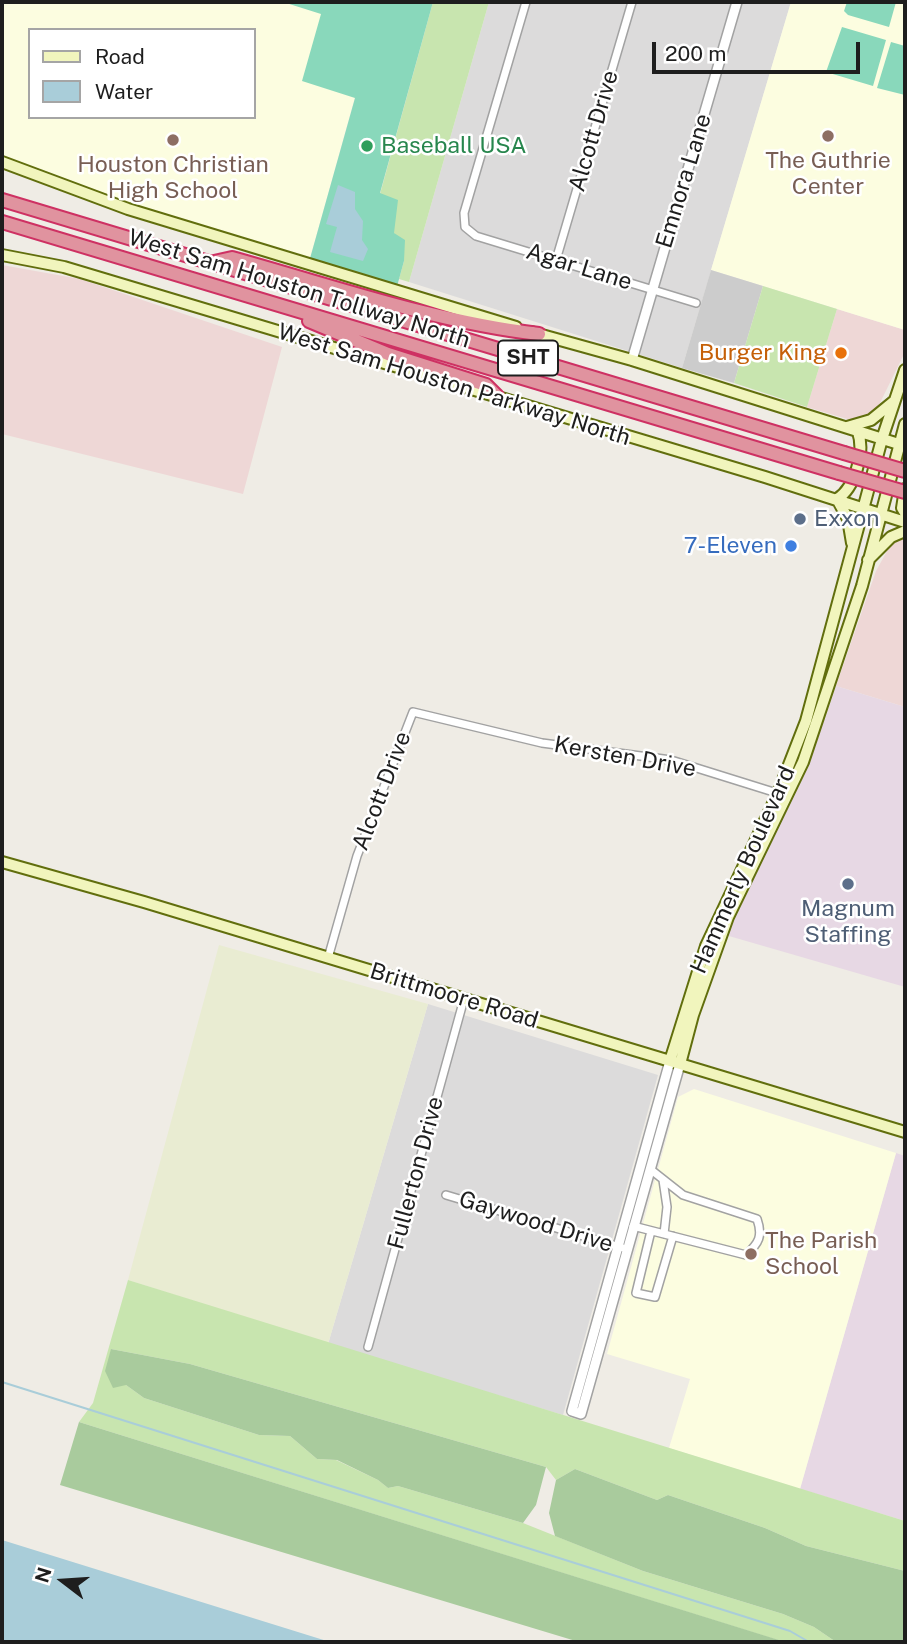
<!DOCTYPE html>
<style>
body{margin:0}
#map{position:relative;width:907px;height:1644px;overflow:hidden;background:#efece5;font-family:"Public Sans",sans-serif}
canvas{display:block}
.frame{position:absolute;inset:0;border:4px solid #1e1e1e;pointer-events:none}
.legend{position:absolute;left:28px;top:28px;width:228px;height:91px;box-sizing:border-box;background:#fff;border:2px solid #a5a5a5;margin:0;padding:9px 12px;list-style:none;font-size:21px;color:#1e1e1e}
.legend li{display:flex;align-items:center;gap:14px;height:35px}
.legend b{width:35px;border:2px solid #a5a5a5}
.north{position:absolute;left:28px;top:1546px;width:70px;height:70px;-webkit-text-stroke:5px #fff;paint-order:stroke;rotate:287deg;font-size:19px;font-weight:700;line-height:28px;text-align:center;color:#1e1e1e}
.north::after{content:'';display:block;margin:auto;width:24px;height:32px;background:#1e1e1e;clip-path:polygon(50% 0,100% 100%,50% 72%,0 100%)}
.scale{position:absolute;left:652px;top:42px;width:208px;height:32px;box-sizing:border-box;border:4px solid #1e1e1e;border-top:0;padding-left:9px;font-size:21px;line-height:24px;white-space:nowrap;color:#1e1e1e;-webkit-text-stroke:5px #fff;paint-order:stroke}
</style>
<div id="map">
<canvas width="907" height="1644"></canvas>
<div class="frame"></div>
<ul class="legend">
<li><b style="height:9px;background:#f1f5bd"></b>Road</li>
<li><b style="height:19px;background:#a9cdd9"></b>Water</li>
</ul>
<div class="north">N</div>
<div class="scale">200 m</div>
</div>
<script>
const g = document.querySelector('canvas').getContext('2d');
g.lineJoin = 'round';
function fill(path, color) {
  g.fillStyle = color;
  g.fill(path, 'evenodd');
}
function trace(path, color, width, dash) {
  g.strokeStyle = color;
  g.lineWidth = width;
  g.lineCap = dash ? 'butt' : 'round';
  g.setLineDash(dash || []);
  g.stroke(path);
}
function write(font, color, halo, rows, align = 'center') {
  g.font = font + ' "Public Sans",sans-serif';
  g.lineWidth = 5;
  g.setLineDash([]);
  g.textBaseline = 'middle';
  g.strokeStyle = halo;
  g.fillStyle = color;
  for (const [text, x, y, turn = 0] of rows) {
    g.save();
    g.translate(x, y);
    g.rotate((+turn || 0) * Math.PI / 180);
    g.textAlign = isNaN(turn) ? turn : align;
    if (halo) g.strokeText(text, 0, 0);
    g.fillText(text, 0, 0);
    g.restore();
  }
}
fill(new Path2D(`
 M489,2h302l-109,366 -273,-86z
 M428,1004l230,71 -95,340 -235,-71z`), '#dcdbdb');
fill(new Path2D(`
 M2,265l78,14 202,68 -39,147 -241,-60z
 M837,309l68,21v22l-28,57 -23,12 -47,-14z
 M905,538v169l-69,-21 40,-115 16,-29z`), '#eed7d6');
fill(new Path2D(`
 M836,686l69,21v280l-183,-53 96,-216 7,1z
 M896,1153l9,3v365l-105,-32z`), '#e7d8e4');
fill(new Path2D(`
 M2,2h281l39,11 33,84 -46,165 -307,-100zM30,30h224v87h-224z
 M791,2h114v328l-194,-60z
 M694,1089l202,64 -96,336 -131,-41 21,-69 -83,-25 71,-257z`), '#fcfde0');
fill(new Path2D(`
 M711,270l52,16 -29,97 -52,-15z`), '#ccc');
fill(new Path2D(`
 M219,945l209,59 -100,340 -200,-64z`), '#e9ecd2');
fill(new Path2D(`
 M433,2h56l-80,280 -10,-3 5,-18 -24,-67z
 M763,286l74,23 -30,98 -73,-24z
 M128,1280l777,241v50l-99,-25 -41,-18 -97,-33 -11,5 -82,-31 -19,11 -10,-13 -356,-103 -79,-15 15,36 18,13 115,37 31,1 27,23 19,1 42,20 10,8 10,-2 125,37 120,48 140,43 31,13 22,15h-52l-705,-220 14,-19z`), '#c8e5af');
fill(new Path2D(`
 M111,1349l79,15 356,103 -10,38 -13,18 -125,-37 -10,2 -10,-8 -41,-20 -20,-1 -27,-23 -31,-1 -115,-37 -18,-13 -13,3 -8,-17z
 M79,1422l703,219 2,1h-205l-519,-157z
 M575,1469l82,31 11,-5 97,33 41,18 99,25v71h-69l-22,-15 -31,-13 -140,-43 -88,-35 -6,-23 7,-33z`), '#a9cb9d');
fill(new Path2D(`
 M283,2h150l-53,191 18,7 -4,33 11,7 -1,21 -8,29 -87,-28 46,-164 -53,-17 19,-67z
 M847,2h49l-7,25 -41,-12 -4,-4z
 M842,27l44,13 -13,46 -47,-14z
 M891,42l14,4v49l-28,-7z`), '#89d8bb');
fill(new Path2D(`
 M338,185l17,7v17l8,12 -1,19 6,9 -5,12 -33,-9 7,-25 -11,-3z
 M2,1540l328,102h-328z`), '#a9cdd9');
trace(new Path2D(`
 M2,1382l788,249 19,11`), '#a9cdd9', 2);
const minor = new Path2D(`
 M526,2l-62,211 1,14 11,9 220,67
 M556,260l76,-258
 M328,958l29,-102 56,-144 129,31 129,17 109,34
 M663,1180l4,27 -3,27
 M446,1195l177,53
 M633,1226l113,29c13,-12 17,-19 11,-36l-74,-24 -33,-26
 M651,1231l-15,62 19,4 18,-61
 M368,1347l96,-348`);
const tertiary = new Path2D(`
 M632,360l105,-358
 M670,1061l-98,350 9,3 99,-350`);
const secondary = new Path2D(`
 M2,162l126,47 388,118
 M2,255l62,12 701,210 140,45
 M531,332l101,28 273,86
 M847,427l24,-7 22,-18
 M905,489l-3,19 3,5
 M837,499c18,-11 28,-47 21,-67
 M837,499l11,20 4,24
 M868,560l23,-23 14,-6
 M2,862l142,40 761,230
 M670,1061l36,-115 72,-153 28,-72 76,-282 23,-69
 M680,1064l13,-49 35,-98 75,-155 59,-176 43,-162`);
const motorway = new Path2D(`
 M2,200l842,253
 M2,222l837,251
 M214,262l18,-4c101,28 203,64 307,76
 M309,321l79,33 98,31 11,11`);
trace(minor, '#a2a2a2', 10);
trace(tertiary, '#a2a2a2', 12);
trace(secondary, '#616e0d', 14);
trace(motorway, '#ce3163', 16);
trace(minor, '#fff', 7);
trace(tertiary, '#fff', 9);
trace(secondary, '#f1f5bd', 10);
trace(motorway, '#e0939f', 12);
const motorwayBridge = new Path2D(`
 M844,453l61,18
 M839,473l66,19`);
trace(motorwayBridge, '#ce3163', 16, []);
trace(motorwayBridge, '#e0939f', 12);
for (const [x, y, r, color] of [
 [828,136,7,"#8d6e63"],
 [173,140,7,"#8d6e63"],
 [367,146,7,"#2e9e5b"],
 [841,353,7,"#e8710a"],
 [800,519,7,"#5c6f8a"],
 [791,546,7,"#3f7fe0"],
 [848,884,7,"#5c6f8a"],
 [751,1254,7,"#8d6e63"]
]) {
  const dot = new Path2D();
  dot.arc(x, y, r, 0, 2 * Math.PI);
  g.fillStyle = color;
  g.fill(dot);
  trace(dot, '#fff', 2.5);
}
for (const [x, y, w] of [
 [528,358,60]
]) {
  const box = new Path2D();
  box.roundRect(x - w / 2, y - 17.5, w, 35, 5);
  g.fillStyle = '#fff';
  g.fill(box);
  trace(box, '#1e1e1e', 2);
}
write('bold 21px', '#1e1e1e', null, [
 ["SHT",528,358]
]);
write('23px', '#1e1e1e', '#fff', [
 ["Alcott Drive",594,131,-74],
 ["Emnora Lane",684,181,-73],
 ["Agar Lane",579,267,17],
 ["West Sam Houston Tollway North",299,289,17],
 ["West Sam Houston Parkway North",454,385,17],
 ["Kersten Drive",625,757,10],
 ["Alcott Drive",382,791,-69],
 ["Hammerly Boulevard",743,870,-66],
 ["Brittmoore Road",454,996,17],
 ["Fullerton Drive",416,1173,-75],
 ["Gaywood Drive",536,1222,17]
]);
write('23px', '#27864d', '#fff', [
 ["Baseball USA",381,146]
], 'left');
write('23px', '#785e54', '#fff', [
 ["The Guthrie",828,161],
 ["Center",828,187],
 ["Houston Christian",173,165],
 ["High School",173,191],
 ["The Parish",765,1241,"left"],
 ["School",765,1267,"left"]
]);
write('23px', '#c56008', '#fff', [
 ["Burger King",827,353]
], 'right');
write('23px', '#4e5e75', '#fff', [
 ["Exxon",814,519],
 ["Magnum",848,909,"center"],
 ["Staffing",848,935,"center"]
], 'left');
write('23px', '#366cbe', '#fff', [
 ["7-Eleven",777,546]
], 'right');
</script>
